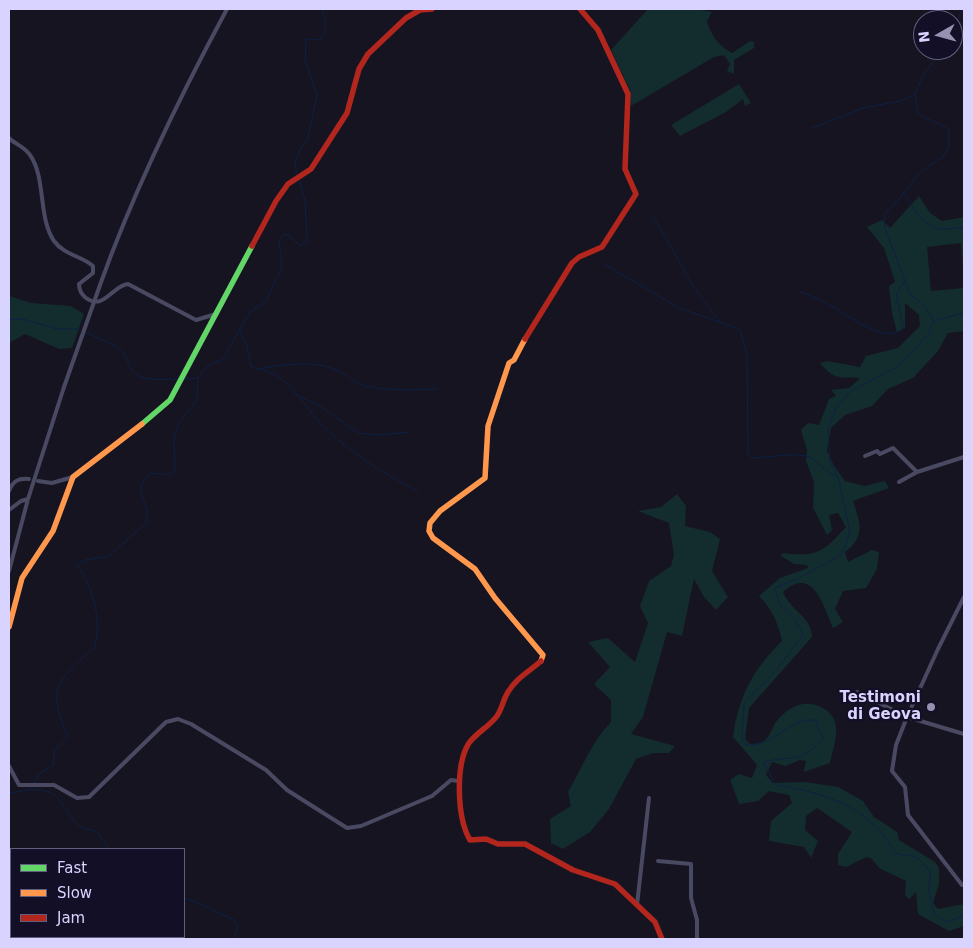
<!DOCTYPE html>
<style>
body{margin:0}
#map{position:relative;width:973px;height:948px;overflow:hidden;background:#161421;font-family:"DejaVu Sans",sans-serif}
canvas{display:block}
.frame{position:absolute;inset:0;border:10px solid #d9d4ff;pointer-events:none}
.legend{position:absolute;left:10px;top:848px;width:175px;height:90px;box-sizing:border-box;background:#130f26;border:1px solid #625e7d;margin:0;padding:6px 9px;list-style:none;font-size:15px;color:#d9d4ff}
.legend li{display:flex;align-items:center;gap:10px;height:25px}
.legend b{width:25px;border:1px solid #625e7d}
.north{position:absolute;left:913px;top:10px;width:50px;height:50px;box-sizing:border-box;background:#130f26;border:1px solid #625e7d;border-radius:50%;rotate:263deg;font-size:14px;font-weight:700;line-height:20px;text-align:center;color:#d9d4ff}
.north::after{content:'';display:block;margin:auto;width:18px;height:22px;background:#9591b1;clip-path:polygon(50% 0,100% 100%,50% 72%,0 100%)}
</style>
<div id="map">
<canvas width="973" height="948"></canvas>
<div class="frame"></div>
<ul class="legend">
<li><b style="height:6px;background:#63d668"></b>Fast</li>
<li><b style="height:6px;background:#ff974d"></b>Slow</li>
<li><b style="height:6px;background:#b3261e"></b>Jam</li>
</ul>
<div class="north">N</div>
</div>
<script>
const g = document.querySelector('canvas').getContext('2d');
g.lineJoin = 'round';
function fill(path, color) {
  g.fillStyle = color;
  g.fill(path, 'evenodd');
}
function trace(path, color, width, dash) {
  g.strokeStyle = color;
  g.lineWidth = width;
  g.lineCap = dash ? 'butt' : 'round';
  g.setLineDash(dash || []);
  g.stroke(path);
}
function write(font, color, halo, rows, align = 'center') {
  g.font = font + ' "DejaVu Sans",sans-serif';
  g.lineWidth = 5;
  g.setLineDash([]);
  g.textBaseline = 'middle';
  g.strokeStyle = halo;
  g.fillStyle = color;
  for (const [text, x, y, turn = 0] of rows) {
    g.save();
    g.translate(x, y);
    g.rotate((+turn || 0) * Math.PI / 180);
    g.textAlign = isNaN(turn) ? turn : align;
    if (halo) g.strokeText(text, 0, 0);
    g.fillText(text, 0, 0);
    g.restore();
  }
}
fill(new Path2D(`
 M648,9h47l17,3 -5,9c4,15 12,25 25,32l18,-12 4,1v6l-20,12v14l-7,-3 3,-7 -6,-9 -10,2 -83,49 -1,-16 -19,-40z
 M739,84l12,19 -6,3 -2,-7 -17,13 -46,24 -9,-11z
 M919,196l11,17 12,8 22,-4v64l-3,-38 -34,4 4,44 33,-3v43l-16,2 -10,18 -25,27 -25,11 -16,17 -27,9 -14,13 -4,23 7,15 11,15 19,5 21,-5 4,7 -36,13c7,21 13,36 -8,51l3,10 24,-12 7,2 -2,17 -11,19 -23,3 -8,18 8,13 -10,6c-10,-23 -20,-63 -50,-36 7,18 29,25 29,45l-63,71 -4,31 5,5c22,0 18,-13 29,-26 12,-13 28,-19 44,-10 22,12 11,36 7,55l-26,9 2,-11 -6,-1 -15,6 -13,-4 -6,13 7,8 33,-1 32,5 25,14 11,16 23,15 2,8 36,22 4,6v16l-6,19 5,6 26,-5v22l-15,5 -31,-17 -2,-22 -7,7 -4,-4 1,-14 -27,-13 -7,-9 -5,-2 -21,10 -8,-2v-11l14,-22 -35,-24 -11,8 -1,14 13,11 -7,17 -7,-11 -35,-6 2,-20 21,-18 -3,-8 -20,-4 -11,10 -19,3 -9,-24 9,-6 13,4 5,-13 -24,-28c5,-40 21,-69 49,-96 -4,-18 -10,-32 -23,-45l21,-18 28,-10 -1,-3 -13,-1 -13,-8 1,-3c35,4 40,0 64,-26l-8,-14 -9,2 3,15 -5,5 -14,-27 1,-26 -8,-21 1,-11 -6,-20 7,-7 11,2 10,-26 7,-3 -5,-6 18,-2 11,-10c-21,-1 -26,2 -40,-15l8,-2 32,6 6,-11 32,-8 22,-22 -1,-11 -14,-12v25l-8,4 -5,-19 -3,-27 6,-4 -11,-34 -17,-21 15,-7 8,8z
 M9,296l22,7 40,3 13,8 -12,34 -13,1 -34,-15 -16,9z
 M677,494l9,12 -1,20 25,6 10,7 -8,32 16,26 -12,13 -12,-13 -10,-18 -12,57 -15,-4 -24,85 -12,17 44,12 -6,7h-16l-17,6 -27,50 -19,23 -27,17 -12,-6 -1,-24 21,-13 -3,-14c14,-24 24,-51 43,-70v-22l-17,-16 16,-17 -22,-25 20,-4 27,24 13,-39 -8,-17 9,-25 22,-15 3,-11 -5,-32 -31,-12 23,-4z`), '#132c2d');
trace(new Path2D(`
 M953,34l9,-25
 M942,50l-18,24 -9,19 3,21 31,15v17l-5,10 -25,17 -20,26 -15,15 1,14 25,66 11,9 10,12 2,6 -4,12 -30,33 -48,25 -15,17 -8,21 2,33 9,18 11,53 -9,22 -40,22 -26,11 5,17 15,15 8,14 -25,34 -34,35 -2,35 4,7c30,1 41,-27 69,-25l8,18c-21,26 -31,17 -60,24l13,23c38,6 78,16 105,47 6,7 10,15 16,22l20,3 13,14 -1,22 5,21 12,8 18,-6
 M812,128l51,-20 37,-7 15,-6
 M297,175l-2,-11 6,-17 6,-6 10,-46 -12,-34 1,-22 14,1c9,-12 6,-18 2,-31
 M905,193c7,15 19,36 39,36 7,0 13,-2 20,-1
 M652,214l40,70 27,37
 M604,264l75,44 61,21 7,26 1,99 4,4c15,0 47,-7 59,0 9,6 15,14 25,19
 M899,289l7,-9
 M801,292c11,4 22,9 32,15 16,9 53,38 70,21l-7,-36
 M9,320l14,-1 34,10h21l40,18c7,5 8,13 12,20 7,16 33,12 47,12
 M934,321l25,-7h5
 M239,329l8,17 4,21c6,2 13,3 19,5 23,11 38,40 56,57 27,25 59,46 92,62
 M259,369c24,-5 57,-9 80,2 10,4 14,12 26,15 24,5 48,4 72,3
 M184,379l13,-1
 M296,395l24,11 38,27 20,2 33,-3
 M34,783l5,-9 15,-9v-14l14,-15c-23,-50 -9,-57 27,-89 6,-30 -1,-57 -18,-82l8,-5 24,-4 37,-33c7,-20 -17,-32 4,-50l19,2 6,-5c1,-11 -2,-22 -1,-32 1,-12 14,-28 23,-37l1,-24 10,-11 15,-7 27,-47 16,-11 16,-34 -3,-26 5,-7 6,2 10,10 7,-4 -2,-42 -6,-21
 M32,790c31,-3 29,21 47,36 5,3 14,4 19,6l11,17
 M9,793l22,-3 2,-4
 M184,898l12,4 38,18 4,6 -4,13`), '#0d2144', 1);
trace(new Path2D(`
 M9,138c6,6 16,9 21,17 16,22 8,63 24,86 10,14 28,15 39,25v7l-14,11c0,6 2,10 7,14 18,13 27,-13 42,-14l68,36 20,-6
 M100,285c34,-95 79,-187 127,-276
 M865,456l12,-5 3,3 13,-6 24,24
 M38,481l14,2 21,-6
 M899,482l18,-10 47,-15
 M9,491c4,-10 9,-13 20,-12
 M9,510l12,-9 7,-2
 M9,571l19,-72 36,-112
 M857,692l50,25 57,17
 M9,766l10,19h35l23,13 12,-1 77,-75 12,-3 13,5 75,46 21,20 60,38 14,-2 71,-30 19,-16 7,1
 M658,861l33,3v34l6,22v19
 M962,885l-54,-70 -3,-28 -13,-16 4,-26 11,-28 31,-68 26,-52
 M637,905l12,-107`), '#4a4962', 4);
trace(new Path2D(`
 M142,424l28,-24 82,-154`), '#63d668', 5.5);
trace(new Path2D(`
 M525,339l-11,21 -5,3 -21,63 -3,52 -45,33 -10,12 -1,8 4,7 42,31 20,29 48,57 -2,6
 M9,627l13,-49 31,-47 20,-54 69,-53`), '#ff974d', 5.5);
trace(new Path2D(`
 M252,246l24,-45 12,-17 23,-15 36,-56 12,-44 9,-15 38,-36 14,-8 12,-1
 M525,339l47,-76 7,-6 23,-10 34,-53 -11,-25 3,-75 -30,-64 -18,-21
 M541,661c-11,10 -25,17 -33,31 -5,8 -6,17 -11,24 -8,11 -20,16 -28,27 -14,22 -12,75 1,97l16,-1 12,5h27l48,26 42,14 40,38 7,17`), '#b3261e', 5.5);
trace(new Path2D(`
 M64,387l36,-102`), '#4a4962', 4);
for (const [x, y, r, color] of [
 [931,707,5,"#9591b1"]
]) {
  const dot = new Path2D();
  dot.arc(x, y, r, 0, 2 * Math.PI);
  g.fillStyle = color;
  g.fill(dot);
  trace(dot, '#130f26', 2);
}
write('bold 15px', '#d9d4ff', '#130f26', [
 ["Testimoni",921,698],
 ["di Geova",921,715]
], 'right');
</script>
